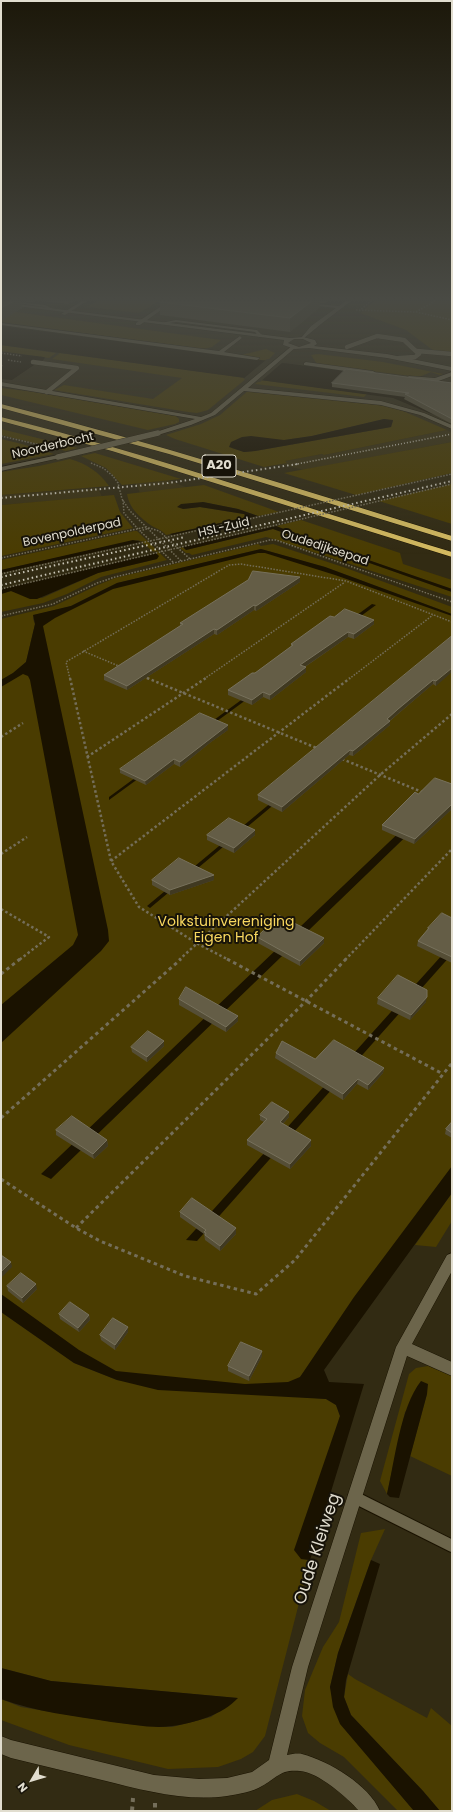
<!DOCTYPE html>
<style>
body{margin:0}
#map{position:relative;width:453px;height:1812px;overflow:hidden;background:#322b13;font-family:Poppins,sans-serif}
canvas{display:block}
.frame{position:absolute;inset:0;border:2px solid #e1ddcf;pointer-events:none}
.north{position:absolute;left:12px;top:1760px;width:40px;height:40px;-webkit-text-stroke:3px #171309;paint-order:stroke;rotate:232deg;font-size:11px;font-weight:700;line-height:16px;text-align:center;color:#e1ddcf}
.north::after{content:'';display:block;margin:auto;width:14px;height:18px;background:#e1ddcf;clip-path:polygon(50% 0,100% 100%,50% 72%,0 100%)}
</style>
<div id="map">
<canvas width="453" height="1812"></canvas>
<div class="frame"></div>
<div class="north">N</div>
</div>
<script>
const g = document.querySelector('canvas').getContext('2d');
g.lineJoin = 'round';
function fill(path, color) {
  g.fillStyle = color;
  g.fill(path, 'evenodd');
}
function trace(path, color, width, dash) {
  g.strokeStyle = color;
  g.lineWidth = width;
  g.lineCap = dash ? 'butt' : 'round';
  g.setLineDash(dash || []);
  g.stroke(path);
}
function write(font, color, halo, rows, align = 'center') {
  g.font = font + ' Poppins,sans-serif';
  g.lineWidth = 4;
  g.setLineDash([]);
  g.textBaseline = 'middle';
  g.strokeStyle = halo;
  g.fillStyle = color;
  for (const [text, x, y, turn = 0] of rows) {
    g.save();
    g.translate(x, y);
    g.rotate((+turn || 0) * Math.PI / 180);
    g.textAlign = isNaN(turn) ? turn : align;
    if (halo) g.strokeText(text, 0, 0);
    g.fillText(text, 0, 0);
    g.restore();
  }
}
fill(new Path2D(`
 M447,430l5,3v9l-148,28 -25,-6 7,-1 -2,-2 38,-7 2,1z
 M168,480l20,8 -48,5 -4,-10z
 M98,488l4,9 -101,8v-10z`), '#3b3212');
fill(new Path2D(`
 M97,301h62l-20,12 -52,-6z
 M374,301h78v52l-18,-2 -28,-21 -46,-17z
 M2,310l219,30 -9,7 -9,2 -202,-27z
 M1,345l55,8 -7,5 -48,-7z
 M266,349l9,4 -8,8 -34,-4z
 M60,353l187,25 -39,32 -11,3 -9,-1 -134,-22 10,-5 89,14 29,-21 -130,-19z
 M318,354l65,8 60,12 -3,1 -9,-3 -12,5 -102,-13 -6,-9z
 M261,380l106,14 -3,3 -109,-13z
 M1,388l33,4 142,24 3,3v3l-4,2 -27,6 -147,-35z
 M249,390l138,16 16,5 44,19 -123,25 -2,-1 -37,7 2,2 -23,4 -89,-28 -9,-4 35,-11 19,-9zM384,419l9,2 -2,6 -136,24 -11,1 -12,-4 80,-12z
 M1,429l77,19 -12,3 -65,-16z
 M1,439l21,5 32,10 -53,10z
 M452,442v31l-96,22 -72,-22z
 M95,453l86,26 -59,6 -16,-17 -25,-12z
 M70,459c17,5 29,13 39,27l-108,9v-23l38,-6z
 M452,484v40l-73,-23z
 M204,485l75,27 -21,4 -20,-7 -35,-7 -20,7 17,-2 44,7 2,2 -3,2 -77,17c-4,-5 -9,-6 -14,-9 -12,-8 -23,-18 -25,-32z
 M114,495l6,17 13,16 -132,28v-51z
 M301,520l99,33 3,11 49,16v9l-127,-44 -49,-19z
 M273,529l179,63v5l-182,-59 -4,-1 -74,18 -3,-2h-3l-6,-5 3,-1 3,3z
 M134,531h3l30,29 -66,17 -34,17 -24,9 -42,9v-18l10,-3 31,7 56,-25 59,-14 1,-3 -16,-14 -4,-2 -137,30v-10z
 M258,544l3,2 12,-2 73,24 106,39v7l-127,-47 -64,-18 -144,34 -46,23 -37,9 -1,4 2,5 -9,38 -13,11 -12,7v-61l53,-13 44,-21 17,-7z
 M260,551l13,2 179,61v563l-161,212 -178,-14 -112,-71v-621l34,-18 4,-45 30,-12 44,-21z
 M452,1193v28l-16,26 -21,-2z
 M1,1312l73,51 43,17 209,19 10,6 4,11 -39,143 9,1 -45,176 -12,16 -12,7 -23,8 -50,2 -99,-24 -68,-25v-21l20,8 73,12 42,6 36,2 39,-10 26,-19 -186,-17 -50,-13z
 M428,1366l24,10v100l-42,-20 17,-62 -22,18 -18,82 -7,-13 29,-107 7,-6z
 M385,1529l-14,31 -33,93 -8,34 11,37 73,87h-16l-54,-54 -24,-14 -12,-10 -6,-17 3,-26 18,-43 16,-25 22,-89z
 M348,1674l7,5 72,39 4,-10 21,18v85h-12l-17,-20 -72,-76 -7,-18z
 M297,1794l17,7 17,10h-76l17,-11z`), '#4a3c01');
fill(new Path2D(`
 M1,326l451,59 -9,32 -14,-4 -36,-15 -392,-53z
 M1,352l43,5 1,1 -7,7h-4l-22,15 -11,-1z
 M384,419l9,1 -2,7 -136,24 -11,1 -15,-5 2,-5 11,-5 9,-1 33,4 28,-4z
 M203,502l35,7 20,7 -86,19 -2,-1 73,-16 3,-2 -2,-2 -44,-7 -17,2 -6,-2 4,-3z
 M276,526l49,19 127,44v3l-179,-63 -87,21 -3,-3z
 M133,540l9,2 -141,31v-3z
 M261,549l64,18 127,47v2l-117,-41 -70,-22h-7l-145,36 -58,29 -12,8 65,304 1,11 -8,10 -100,92v-38l72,-60 5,-10 -48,-255 -2,-4 -5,-2 -22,13v-7l12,-7 13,-11 9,-38 -2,-9 38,-9 46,-23z
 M156,553l3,3 -2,3 -59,14 -61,26h-7l-19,-8 -10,3v-5z
 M372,604l4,1 -267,195v-3z
 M452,652v4l-302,252 -3,-2z
 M452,782v10l-401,387 -10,-5z
 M452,944v10l-255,287 -11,-1z
 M452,1166v27l-128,177 5,12 35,2 -54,176 -9,-1 -7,-9 46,-134 -4,-11 -10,-6 -168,-9 -41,-10 -43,-17 -73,-51v-18l78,56 37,21 129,13 43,-2 12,-5 54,-80z
 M421,1381l7,3 -1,10 -28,104 -9,-1 -3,-3c8,-34 13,-86 34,-113z
 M371,1560l9,4 -34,116 -2,17 7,18 72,76 17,20h-26l-74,-87 -7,-17 -3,-20 8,-34z
 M1,1668l50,13 187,17c-16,17 -43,25 -66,28 -19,3 -41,-2 -61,-4 -36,-6 -75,-10 -110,-23z`), '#1a1200');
fill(new Path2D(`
 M267,359l16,3 -23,20 -17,-3z
 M258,516h2l-2,2 -50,11 -36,8 -2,-1z
 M276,524l4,1 -99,22 2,-2z
 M144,541l-2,3 -141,31v-2z
 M156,551l2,2 -157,36v-2z`), '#322b13');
const laneFar1 = new Path2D(`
 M347,347l30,-11 27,4 15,14 -4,3 -16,1
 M417,351l35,3
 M33,362l44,6 -30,24`);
const lane = new Path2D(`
 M354,1497l98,49`);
const street = new Path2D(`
 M5,301l40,4 8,4 -2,1 -7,-3z
 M82,301h5l-22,14 -4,-1z
 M169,301h5l-34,24h-4v-2z
 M280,301l59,5 7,-5h5l-30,23 -18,15 -2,-1 10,-12 25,-18 -54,-6z
 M176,320l81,10 6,6 -4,1 -4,-5 -79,-10 -13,2 -2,-1z
 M1,323l218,28 21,-15 2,2 -18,14 36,6 -3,2 -256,-35z
 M293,345l2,3 -47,40 133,13 43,12 28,12v4l-32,-14 -39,-10 -137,-14 -29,24 -24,10 -33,10 -3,-2 1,-1 39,-13 -194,-33v-4l200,35 10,-4z
 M306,362l67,9 3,2 -3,2 -69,-10v-2z
 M452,372v4l-16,6 -27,-2 -3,-2 3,-2 26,2z
 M58,455l3,2 -1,1 -59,13v-4z
 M452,1253v18l-40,73 40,18v14l-45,-20 -99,311 -21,88c5,-1 11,-2 15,-1 27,7 67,31 78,57h-21c-11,-13 -41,-39 -59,-40 -20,-2 -23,7 -38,15 -9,6 -24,8 -35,10 -41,6 -85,-6 -125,-16 -30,-7 -61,-15 -91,-22l-10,-4v-18l10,4 143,35 45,4 28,-1 25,-6 17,-12 23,-93 104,-320 51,-92z`);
const secondary = new Path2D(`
 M1,302l289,36 13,-1 12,3 2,4 -3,2 73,8 65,13v4l-65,-13 -78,-10 -14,1 -12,-4 1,-5 -283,-36zM294,339h9l8,4 -12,4 -11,-4z`);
const highway = new Path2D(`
 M1,404c152,38 301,86 451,132v5l-283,-87 -168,-46z
 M1,417c153,38 301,90 451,135v5l-340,-106 -111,-30z`);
trace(laneFar1, '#1a1300', 5);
trace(lane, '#1a1300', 14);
trace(street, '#1a1300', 1);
trace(secondary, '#1a1300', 1);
trace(highway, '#1a1300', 1);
trace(new Path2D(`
 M356,310l60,2 19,-11
 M359,311l12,-10
 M416,312l36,8
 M1,353l21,3
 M8,360l13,2
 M1,366l2,-1
 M1,436l44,10
 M91,463l12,5 10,8 5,7 4,16 8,12 51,50
 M123,500l1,13 14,16
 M1,558l145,-31
 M173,562l-33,-31 9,-3 10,3 31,28
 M1,616l52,-12 44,-21 18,-6 155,-37h6l176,62
 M83,651l38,16
 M144,677l5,2
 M70,679l-4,-17 163,-97 12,-1 105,17 106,41
 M204,679l141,-97
 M349,679l84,-64`), '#746e5a', 1.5, [1.5, 1.5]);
trace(new Path2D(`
 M70,678l41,183 28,46 59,37 31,16
 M147,678l172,71
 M1,737l22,-14
 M87,757l119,-79
 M342,759l80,33
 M1,854l26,-17
 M111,861l239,-183
 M1,909l48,28 -30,23
 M179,960l201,-185 72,-61
 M345,960l107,-111`), '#746e5a', 2.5, [2.5, 2.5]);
trace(new Path2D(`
 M227,959l216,115
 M1,974l19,-15
 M1,1118l180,-159
 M1,1179l75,49 24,13 85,35 71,18 39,-34 157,-197
 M76,1228l230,-227 40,-42`), '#746e5a', 3, [3.5, 3.5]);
trace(new Path2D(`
 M155,1803v8
 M132,1811l1,-13`), '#746e5a', 4, [4.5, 4.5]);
trace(laneFar1, '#6c654b', 4.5);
trace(lane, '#6c654b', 12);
fill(street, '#6c654b');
fill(secondary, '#6c654b');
fill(highway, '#d5bb60');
trace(new Path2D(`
 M292,465l160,-31`), '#cbc7b8', 1.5, [1, 2]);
trace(new Path2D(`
 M1,498l167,-15 130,-19
 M1,577l184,-40
 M1,585l451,-104`), '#cbc7b8', 2, [1.5, 3]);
const streetBridge = new Path2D(`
 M58,457l100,-24`);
trace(streetBridge, '#1a1300', 6, []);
trace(new Path2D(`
 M1,574l451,-100
 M1,589l451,-105`), '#746e5a', 1.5, [1.5, 1.5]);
trace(streetBridge, '#6c654b', 5.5);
fill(new Path2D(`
 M1,301h34l-3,1 -11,-1 1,7 -21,13z
 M42,301h32l-6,3z
 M161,301h167l-3,2h-5l-1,5 -29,24 -130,-17v-13z
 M332,383h120v41l-48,-25 1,-2 -73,-10z
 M300,577v5l-44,29 -2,-1 -37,25 -3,-1 -87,56 -23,-10v-5l76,-48v-4z
 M334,617l40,7 -20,15 -6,-2 -43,30 1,5 -36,28 -7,-3 -11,8 -24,-10v-5l27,-17 36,-26v-3z
 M452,636l-16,50 -3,-2 -35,30 -8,7v4l-37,31 -4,-1 -67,57 -24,-12v-5z
 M228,730l-17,12 -31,25 -6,-3 -28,21 -26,-12v-4z
 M452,784v25l-38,35 -32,-14v-5l36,-31z
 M207,835h48l-21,18 -27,-13z
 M152,880h62l-44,15 -18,-10z
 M452,918v45l-35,-17 1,-5 9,-10 1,-3z
 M257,937l67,1v5l-24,23 -44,-24z
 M378,998l48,4 -16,18 -33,-16z
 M179,999l59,17v5l-12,11 -47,-27z
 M164,1046l-17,16 -15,-10 -1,-5z
 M276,1053l39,6 69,9 -1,5 -15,17 -11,-6 -14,16 -68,-42z
 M260,1115l29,2 -6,7 28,16v6l-21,23 -43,-24v-5l17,-18 -4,-2z
 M452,1122v16l-7,-4 1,-5z
 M56,1130l51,10 1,6 -14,13 -38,-24z
 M180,1212l56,16v6l-16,17 -15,-11 -1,-6 -24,-17z
 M7,1286l30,3 -14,14 -15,-12z
 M59,1314l30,1 1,5 -11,12 -19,-13z
 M128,1327v5l-13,18 -14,-10 -1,-5z
 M262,1356l-13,25 -21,-10v-5z`), '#554e36');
fill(new Path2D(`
 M14,301h7l1,7 -21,13v-13z
 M68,301h6l-6,3z
 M312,301h8l-1,7 -29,24v-14z
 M300,577v5l-44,29v-5z
 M254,605v5l-37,25v-5z
 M374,620v4l-20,15v-5z
 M214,629v5l-87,56v-4z
 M348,632v5l-48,33v-5z
 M306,667v5l-36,28v-5z
 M452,668v4l-16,14v-5z
 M433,680v4l-46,39 3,-2v4l-37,31v-5l34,-32z
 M263,692v5l-11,8v-5z
 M228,725v5l-17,12 -31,25v-5z
 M350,750l-1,5 -67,57v-5z
 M174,759v5l-28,21 -1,-4z
 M452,804v5l-38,35 1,-5z
 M255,830v5l-21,18v-5z
 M214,875v5l-44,15v-5z
 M324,938v5l-24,23v-5z
 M427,997l-1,5 -16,18 1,-5z
 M238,1016v5l-12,11v-5z
 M164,1041v5l-17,16v-5z
 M384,1068l-1,5 -15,17v-5z
 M358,1079l-1,5 -14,16v-6z
 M289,1112v5l-9,10v-5z
 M107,1140l1,6 -14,13 -1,-5z
 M311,1140v6l-21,23v-5z
 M236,1228v6l-16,17v-5z
 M11,1262l1,5 -11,11v-6z
 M36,1284l1,5 -14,14 -1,-5z
 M89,1315l1,5 -11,12 -1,-4z
 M128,1327v5l-13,18v-5z
 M262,1351v5l-13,25v-5z`), '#403921');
const building = new Path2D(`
 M1,301h13l-13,7z
 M161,301h151l-22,17 -130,-16z
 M346,369l106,14v36l-47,-25 4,-1 -77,-10z
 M253,571l47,6 -44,29 -2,-1 -37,25 -3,-1 -87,57 -23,-11 79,-51 -3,-1 68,-43z
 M345,609l29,11 -20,14 -6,-2 -48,33 6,2 -36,28 -7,-3 -11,8 -24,-10 24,-17h3l38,-28 -2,-1 39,-28 4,1z
 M452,636v32l-16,13 -3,-1 -35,29 -11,10 3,2 -37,30 -3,-1 -68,57 -24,-12z
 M200,713l28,12 -48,37 -6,-3 -29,22 -25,-12z
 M435,778l17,6v20l-37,35 -33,-14 33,-33 3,2z
 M229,818l26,12 -21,18 -27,-13z
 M179,858l35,17 -44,15 -18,-10z
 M442,913l10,5v39l-34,-16 11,-13h-1z
 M280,916l44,22 -24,23 -43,-24z
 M398,975l29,15v7l-16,18 -33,-17z
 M186,987l52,29 -12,11 -47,-28z
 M148,1031l16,10 -17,16 -16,-10z
 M334,1040l50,28 -16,17 -10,-6 -15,15 -67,-41 6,-12 33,18z
 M272,1102l17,10 -9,10 31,18 -21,24 -43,-24 20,-21 -7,-4z
 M72,1116l35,24 -14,14 -37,-24z
 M452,1122v11l-6,-4z
 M192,1198l44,30 -16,18 -15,-11 1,-2 -2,-1 2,-2 -26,-18z
 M1,1255l10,7 -10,10z
 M21,1273l15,11 -14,14 -15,-12z
 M70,1302l19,13 -11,13 -19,-14z
 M113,1318l15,9 -13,18 -15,-10z
 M241,1342l21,9 -13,25 -21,-10z`);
fill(building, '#645d46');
trace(building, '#77715c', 1);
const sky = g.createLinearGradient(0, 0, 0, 554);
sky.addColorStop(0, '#1c180a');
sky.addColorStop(0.54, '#494a44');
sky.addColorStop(1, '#494a4400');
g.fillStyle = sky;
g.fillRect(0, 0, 453, 554);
write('12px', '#e1ddcf', '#171309', [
 ["Noorderbocht",53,446,-13],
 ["HSL-Zuid",224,528,-13],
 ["Bovenpolderpad",72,533,-12],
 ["Oudedijksepad",325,548,18]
]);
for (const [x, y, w] of [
 [219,466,34]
]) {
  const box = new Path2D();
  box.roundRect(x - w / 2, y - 11, w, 22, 3);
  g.fillStyle = '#171309';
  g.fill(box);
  trace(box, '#e1ddcf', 1);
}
write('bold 13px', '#e1ddcf', null, [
 ["A20",219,466]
]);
write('14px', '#f9d85f', '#171309', [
 ["Volkstuinvereniging",226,922],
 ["Eigen Hof",226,938]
]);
write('17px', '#e1ddcf', '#171309', [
 ["Oude Kleiweg",318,1549,-72]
]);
</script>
